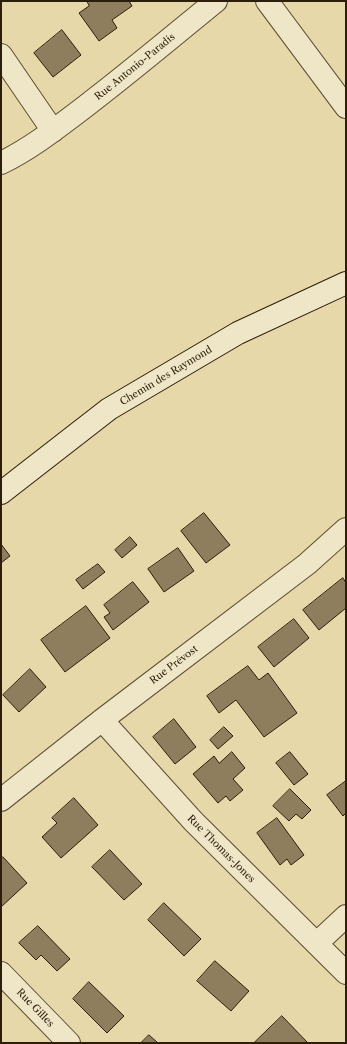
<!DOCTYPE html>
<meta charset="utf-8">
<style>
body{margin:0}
#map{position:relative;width:347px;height:1044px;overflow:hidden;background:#e7d8aa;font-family:"Libre Caslon Text",serif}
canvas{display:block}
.frame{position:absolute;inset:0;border:2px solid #2d1d0b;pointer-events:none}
</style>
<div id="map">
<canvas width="347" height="1044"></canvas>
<div class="frame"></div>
</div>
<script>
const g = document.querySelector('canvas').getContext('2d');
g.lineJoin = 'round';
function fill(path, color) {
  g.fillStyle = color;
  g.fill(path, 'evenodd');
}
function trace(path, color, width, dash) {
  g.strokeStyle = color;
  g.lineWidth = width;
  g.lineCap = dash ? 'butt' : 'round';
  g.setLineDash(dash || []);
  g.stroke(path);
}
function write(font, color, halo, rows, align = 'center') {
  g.font = font + ' "Libre Caslon Text",serif';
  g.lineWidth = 4;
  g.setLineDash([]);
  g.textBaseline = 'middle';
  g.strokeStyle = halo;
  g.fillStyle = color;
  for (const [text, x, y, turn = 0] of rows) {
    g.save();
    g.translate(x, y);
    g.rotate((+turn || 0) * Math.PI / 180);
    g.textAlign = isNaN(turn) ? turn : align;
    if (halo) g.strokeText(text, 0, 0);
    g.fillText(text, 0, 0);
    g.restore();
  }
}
const building = new Path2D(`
 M87,1h42l3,5 -20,14 5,8 -18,13 -20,-28 10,-7z
 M62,30l19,25 -28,22 -19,-24z
 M204,513l26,32 -24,18 -25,-32z
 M130,537l7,8 -15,13 -7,-8z
 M1,544l9,12 -9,7z
 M178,548l16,23 -30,21 -16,-23z
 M98,564l7,8 -22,17 -7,-9z
 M343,578l3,5v25l-27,22 -16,-20z
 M133,582l16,20 -36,28 -9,-13 6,-4 -6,-8z
 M86,606l24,32 -45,34 -24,-32z
 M294,619l15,19 -35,29 -16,-20z
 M248,666l11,14 9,-7 29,40 -33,24 -28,-37 -17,13 -12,-17z
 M30,669l16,18 -27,25 -16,-17z
 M174,719l22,28 -21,17 -22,-27z
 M224,727l9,9 -15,13 -8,-9z
 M232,752l13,16 -12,11 10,11 -13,11 -4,-5 -8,7 -25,-29 21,-18 5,7z
 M290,752l18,22 -14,11 -18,-22z
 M346,781v32l-3,3 -16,-21z
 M290,789l21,21 -9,9 -6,-5 -7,7 -16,-15z
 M74,798l24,27 -37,33 -19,-21 15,-14 -5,-5z
 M277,818l27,37 -13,10 -4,-6 -7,6 -23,-32z
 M110,850l32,34 -18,16 -32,-33z
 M3,857l24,26 -26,24v-48z
 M164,903l37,36 -17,17 -36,-36z
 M38,926l32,33 -13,12 -16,-16 -5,5 -17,-17z
 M215,961l34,30 -18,20 -34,-30z
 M89,982l35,34 -17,17 -34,-34z
 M282,1016l26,27h-54z
 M149,1035l9,8h-17z`);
fill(building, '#8e7e5e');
trace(building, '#2d1d0b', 1);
const street = new Path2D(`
 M267,1l79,106
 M1,55l52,76
 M1,163c29,-14 56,-35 81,-54 46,-35 90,-72 134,-108
 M102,720l91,101 153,152
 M1,800l101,-80 205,-156 39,-35
 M317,943l29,-27
 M1,973l68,70`);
const secondary = new Path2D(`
 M1,493l108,-84 129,-76 108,-50`);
trace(street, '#5c4c33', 24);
trace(secondary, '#2d1d0b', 24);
trace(street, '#efe6c8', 22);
trace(secondary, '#efe6c8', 22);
write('10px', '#2d1d0b', '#efe6c8', [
 ["Rue Antonio-Paradis",135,67,-39],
 ["Chemin des Raymond",166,376,-31],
 ["Rue Prévost",174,665,-37],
 ["Rue Thomas-Jones",221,849,45],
 ["Rue Gilles",35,1008,46]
]);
</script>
